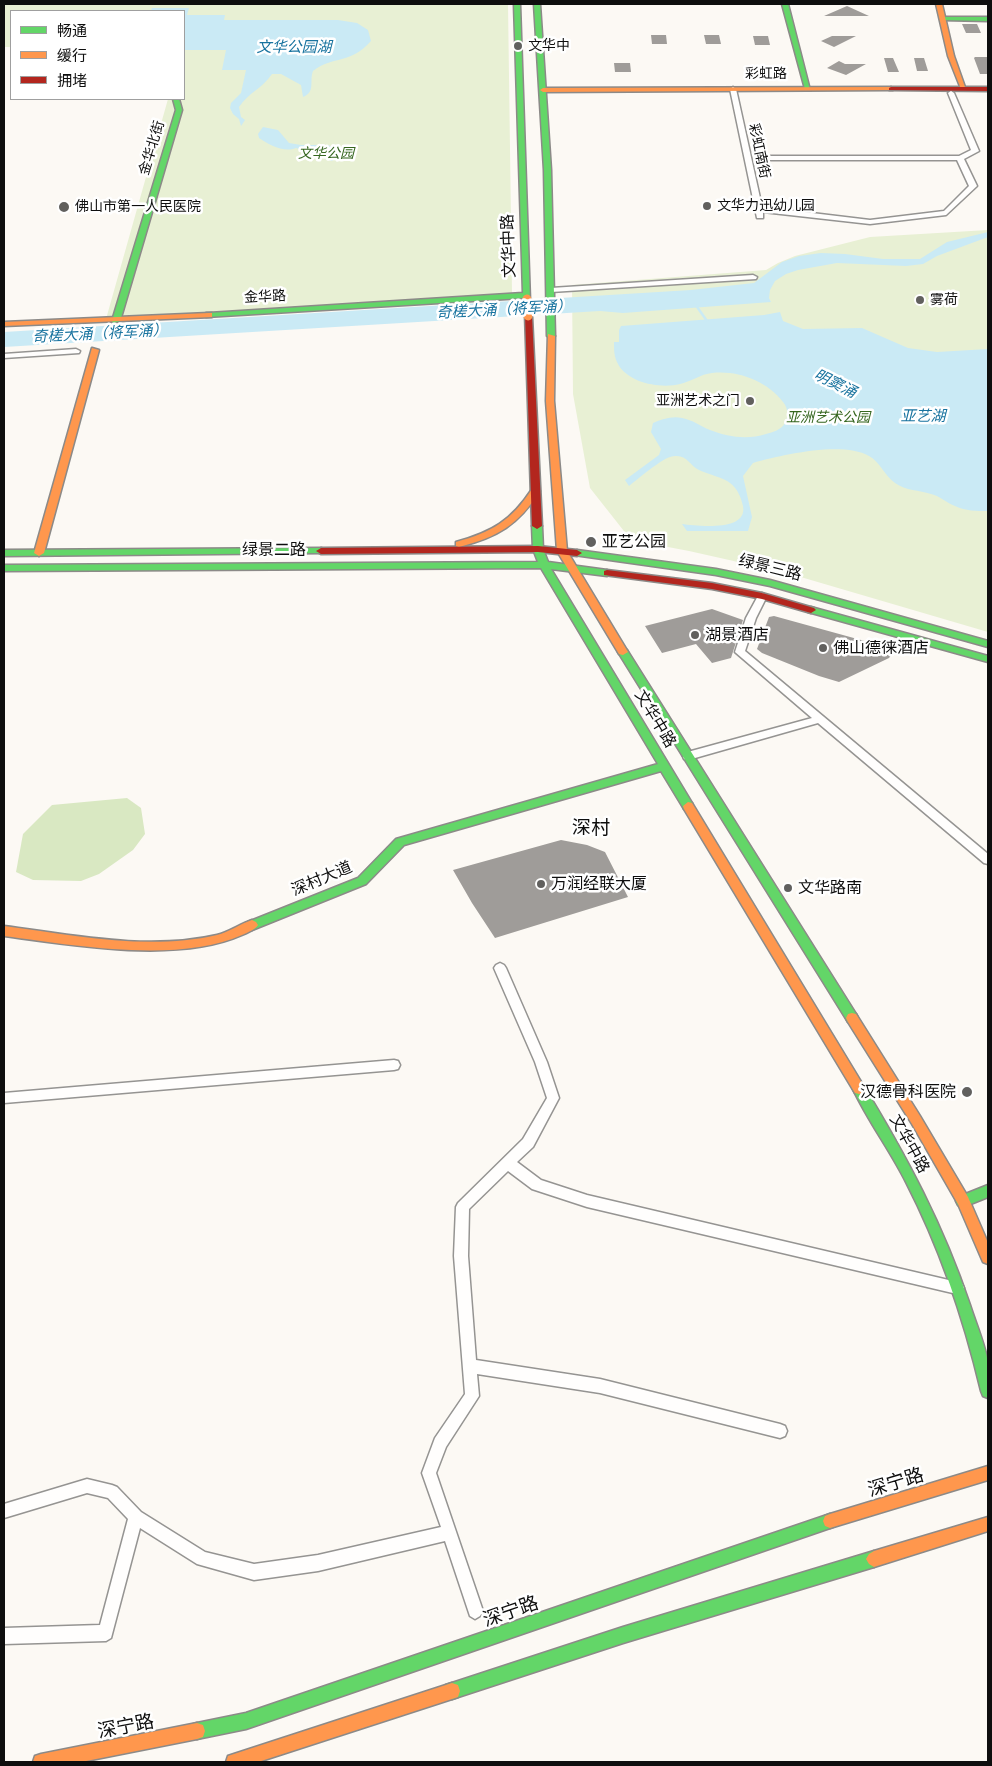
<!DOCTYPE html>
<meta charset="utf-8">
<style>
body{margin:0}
#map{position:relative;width:992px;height:1766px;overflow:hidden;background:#fcf9f4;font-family:"Zilla Slab","Noto Sans SC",serif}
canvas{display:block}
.frame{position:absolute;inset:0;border:5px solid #0e0e0e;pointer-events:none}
.legend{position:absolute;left:10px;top:10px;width:175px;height:90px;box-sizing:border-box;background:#fff;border:1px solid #9f9f9f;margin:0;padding:6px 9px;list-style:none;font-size:15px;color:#0e0e0e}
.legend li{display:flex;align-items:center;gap:10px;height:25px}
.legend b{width:25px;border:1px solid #9f9f9f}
</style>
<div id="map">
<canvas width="992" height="1766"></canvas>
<div class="frame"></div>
<ul class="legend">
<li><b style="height:6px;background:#63d668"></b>畅通</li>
<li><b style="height:6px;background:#ff974d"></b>缓行</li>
<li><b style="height:6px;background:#b3261e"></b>拥堵</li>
</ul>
</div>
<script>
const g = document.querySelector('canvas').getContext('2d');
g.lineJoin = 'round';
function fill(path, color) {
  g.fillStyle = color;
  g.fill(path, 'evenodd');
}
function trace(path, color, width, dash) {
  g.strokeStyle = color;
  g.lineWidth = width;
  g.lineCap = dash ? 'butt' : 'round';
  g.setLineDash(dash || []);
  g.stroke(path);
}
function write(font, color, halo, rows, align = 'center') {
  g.font = font + ' "Zilla Slab","Noto Sans SC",serif';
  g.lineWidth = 5;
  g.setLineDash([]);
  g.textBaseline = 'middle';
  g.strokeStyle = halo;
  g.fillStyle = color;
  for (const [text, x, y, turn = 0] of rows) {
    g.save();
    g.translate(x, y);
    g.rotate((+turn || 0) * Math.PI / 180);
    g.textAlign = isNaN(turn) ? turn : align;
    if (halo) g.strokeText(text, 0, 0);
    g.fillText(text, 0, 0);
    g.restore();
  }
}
fill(new Path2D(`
 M4,4h504l4,289 -406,26 62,-220h16v-88h-173v36h-7z
 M988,230v402l-201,-59 -98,-22 -58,-11 -41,-52 -17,-94 -1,-109 194,-15 12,-7 17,-7 75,-19z`), '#e8f0d4');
fill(new Path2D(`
 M127,798l14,10 4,26 -12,16 -34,24 -18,7 -48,-1 -17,-8 7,-38 29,-29z`), '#d9e8c2');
fill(new Path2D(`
 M152,8h37l-2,7h38l-1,5h114l19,3 11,7 3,11c-21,24 -37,14 -58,30 -4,10 3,21 -10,26l-2,-12 -20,-11h-9c-9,14 -24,19 -33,33l2,10 4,3 -4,6 -2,-7 -6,-5 -3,-6 1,-5 10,-10 5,-23h-24l4,-20h-42v-39h-33z
 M263,127l15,3 11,13 12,2h27l11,5 1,3 -8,8 -36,-13c-12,5 -27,-3 -37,-10l-1,-4z
 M988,232v5l-51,19 -14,8 -17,2 -69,-3 -39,7 -12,4 -11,7 -5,9 -1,8 2,4 -148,11 -23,-2 -596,36v-15l687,-42 63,-7 28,-21 17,-6 22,-3 24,1 38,5h37l27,-17z
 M780,312l3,9 20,8 59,-1 46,20 29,4 51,-3v162c-12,0 -22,0 -33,-5 -8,-3 -15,-10 -24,-12 -12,-4 -25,-3 -36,-11 -10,-7 -15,-21 -26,-27 -27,-15 -87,-1 -116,7l-10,13 9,41 -4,14h-61l-5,-7c15,2 66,8 61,-18 -2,-9 -6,-18 -13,-23 -5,-5 -23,-9 -31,-13 -10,-5 -13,-18 -29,-13 -10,3 -32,22 -41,29l-4,-6 34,-25 2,-6 -10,-17 2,-9c9,-4 19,-7 29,-5 11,2 18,8 28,12 18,7 37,10 56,4 7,-2 15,-4 19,-11 4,-7 3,-15 -2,-21 -16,-21 -45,-32 -71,-29 -11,1 -22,9 -32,11 -19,5 -52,-1 -62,-20 -4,-7 -4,-14 -4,-22h5v-12l2,-4 143,-11z`), '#caeaf5');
fill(new Path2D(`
 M560,298l1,16 -48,3v-17z`), '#fcf9f4');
trace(new Path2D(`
 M695,304l12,17`), '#caeaf5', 2.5);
fill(new Path2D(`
 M847,6l22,10h-45z
 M962,24h15l4,9h-15z
 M651,35h15l1,9h-15z
 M704,35h15l2,9h-15z
 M753,36h15l2,9h-15z
 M832,36h24l-22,11 -13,-6z
 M975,57h13v17h-8l-6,-16z
 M884,58h9l6,14h-11z
 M914,58h10l4,13h-11z
 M839,61l6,3h21l-20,11 -19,-7z
 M614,63h16l1,9h-16z
 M712,609l31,11 -12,38 -19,5 -16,-19 -34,9 -17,-27z
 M774,616l116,32 2,6 -3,4 -50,24 -20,-6 -57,-23 -5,-4 12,-32z
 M561,840l26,5 18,7 23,45 -133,41 -23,-35 -19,-33z`), '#9f9c99');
const street = new Path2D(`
 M733,87l3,2 26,118 108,13 74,-9 25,-25 -12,-26h-198l-4,-2 4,-2h200l12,-6 -23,-57 3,-2 3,2 25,58 -15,8 13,27 -31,29 -76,9 -107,-12v6h-6l-27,-129z
 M753,275l4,2 -1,2 -205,13 -4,-2 4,-2z
 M76,349l4,2 -1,2 -75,5v-4z
 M762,593l5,3 -11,22 -11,33 243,203v10l-4,-1 -166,-140 -130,37 -4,-1 -1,-3 1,-3 128,-35 -77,-66 11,-34 13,-24z
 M500,963l4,2 2,3 41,94 12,36 -26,49 -16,15 24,18 46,15 370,87 5,2 2,4 -2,4 -5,2 -370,-87 -55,-18 -24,-18 -39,38 -1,47 8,104 124,19 180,45 5,2 2,5 -2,5 -5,2 -180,-45 -123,-19 2,22 -33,51 -10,26 47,138 -3,5 -5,3 -5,-3 -25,-75 -127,30 -64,9 -57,-16 -57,-36 -29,110 -5,3 -102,3v-16l96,-3 28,-106 -20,-21 -21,-5 -83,25v-14l83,-25 25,6 5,2 24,25 64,40 49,12 64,-9 123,-28 -19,-54 13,-35 30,-44 -11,-138 2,-49 2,-4 65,-64 24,-41 -12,-36 -41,-94 2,-3z
 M394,1060l4,1 2,4 -2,4 -4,1 -390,33v-10z`);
const fast = new Path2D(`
 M514,4h6l10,297h-6l-1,-3 -317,19v-4h3l314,-20z
 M534,4h6l11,166 4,166 -4,2 -4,-2 -3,-166z
 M782,4h6l22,86 -5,-1z
 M944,17h44v4l-46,-1 -1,-1z
 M173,99h6l3,11 -62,211 -7,2 -1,-2 64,-211z
 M537,523l5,3 1,23 5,13 59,8 5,3 -5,3 -56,-7 141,234 1,3 -1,3h-8l-23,-38 -257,74 -38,39 -114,46 -4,-2 -2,-3 2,-3 110,-44 38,-39 262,-75 -117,-196 -537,3v-6l534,-3 -5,-13 -1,-23z
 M321,548l3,1v4l-320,3v-6z
 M577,550l139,19 54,11 218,61v6l-218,-61 -54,-11 -142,-20 -2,-2z
 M811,607l177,49v6l-180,-50 -2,-2 2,-2z
 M623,649l4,1 229,364 2,4 -2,4 -4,1 -4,-1 -230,-370z
 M859,1084l4,1c44,72 80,140 107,220 6,19 15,39 18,58 2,11 0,24 0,35l-5,-2 -2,-5c-17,-72 -41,-143 -75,-209 -16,-32 -38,-61 -53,-93l2,-4z
 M988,1185v12l-25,10 -5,-2 -2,-4 2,-4z
 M830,1514l5,2 2,5 -2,5 -5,2 -584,201 -49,10 -6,-2 -2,-6 2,-6 6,-2 49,-10z
 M874,1551l5,3 3,5 -3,5 -5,3 -251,76 -171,56 -6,-2 -2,-6 2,-6 6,-2 171,-56z`);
const slow = new Path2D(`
 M936,4h6l12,52 12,34 -5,-1 -13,-33z
 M891,87l2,1v2l-350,2 -3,-2 3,-2z
 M209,313h3v4l-208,9v-4z
 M548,334l7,2 -1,65 13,150 61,101 -5,3 -4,-1 -62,-103 -11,-150z
 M92,348l7,2 -55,203 -5,3 -5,-3z
 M535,488l5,3c-22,34 -42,46 -81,56l-3,-1v-4c36,-10 55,-21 76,-53z
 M688,802l4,1 171,282 2,4 -2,4 -4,1 -4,-1 -171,-284 -1,-3z
 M252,920l4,2 2,3c-3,5 -10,7 -16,10 -65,29 -169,10 -238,1v-10c69,9 144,25 213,9 12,-3 23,-11 35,-15z
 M852,1013l4,1 64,102 48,81 20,46v21l-5,-2 -25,-58 -46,-80 -64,-102 -2,-4 2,-4z
 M988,1466v14l-158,48 -5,-2 -2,-5 2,-5 5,-2z
 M988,1517v14l-114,36 -5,-3 -3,-5 3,-5 5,-3z
 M452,1683l6,2 2,6 -2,6 -6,2 -194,63h-32l2,-6 6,-2z
 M197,1723l6,2 2,6 -2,6 -6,2 -116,23h-48l2,-6 6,-2z`);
const jam = new Path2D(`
 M891,87h97v4l-99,-1v-2z
 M525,314l7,2 10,210 -5,3 -5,-3z
 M538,546l39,4 5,3 -5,3 -39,-4 -217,2 -5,-3 5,-3z
 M607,570l105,13 50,10 52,15 2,2 -5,3 -49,-14 -50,-10 -108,-14v-4z`);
trace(street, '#959492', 3);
trace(fast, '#8c8a88', 3);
trace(slow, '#8c8a88', 3);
trace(jam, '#8c8a88', 3);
fill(street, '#fffefd');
fill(fast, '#63d668');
fill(slow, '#ff974d');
fill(jam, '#b3261e');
const slowBridge = new Path2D(`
 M527,299l1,17`);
trace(slowBridge, '#8c8a88', 11, []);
trace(slowBridge, '#ff974d', 9);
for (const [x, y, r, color] of [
 [518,46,5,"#61605e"],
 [707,206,5,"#61605e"],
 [64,207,6,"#61605e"],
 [920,300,5,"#61605e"],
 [750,401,5,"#61605e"],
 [591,542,6,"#61605e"],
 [695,635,5,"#61605e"],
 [823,648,5,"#61605e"],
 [541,884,5,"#61605e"],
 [788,888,5,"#61605e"],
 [967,1092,6,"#61605e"]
]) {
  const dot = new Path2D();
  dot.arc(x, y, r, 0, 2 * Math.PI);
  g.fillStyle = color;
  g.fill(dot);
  trace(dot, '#fff', 2);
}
write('14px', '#0e0e0e', '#fff', [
 ["文华中",528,46],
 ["文华力迅幼儿园",717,206],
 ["佛山市第一人民医院",75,207],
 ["雾荷",930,300],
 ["亚洲艺术之门",740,401,"right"]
], 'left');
write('14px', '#0e0e0e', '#fff', [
 ["彩虹路",766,74],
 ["金华北街",152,148,-73],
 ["彩虹南街",759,151,78],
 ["金华路",265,297,-3]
]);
write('italic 14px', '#35661f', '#fff', [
 ["文华公园",326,154],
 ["亚洲艺术公园",828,418]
]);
write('italic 15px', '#18739f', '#fff', [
 ["文华公园湖",294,48],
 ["奇槎大涌（将军涌）",504,310,-3],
 ["奇槎大涌（将军涌）",100,334,-3],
 ["明窦涌",835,384,26],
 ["亚艺湖",923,417]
]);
write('16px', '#0e0e0e', '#fff', [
 ["文华中路",509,246,-92],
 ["绿景二路",274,550],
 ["绿景三路",770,568,14],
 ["文华中路",655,719,59],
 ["深村大道",322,879,-23],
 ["文华中路",909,1144,61]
]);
write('16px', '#0e0e0e', '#fff', [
 ["亚艺公园",602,542],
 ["湖景酒店",705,635],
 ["佛山德徕酒店",833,648],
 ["万润经联大厦",551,884],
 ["文华路南",798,888],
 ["汉德骨科医院",956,1092,"right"]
], 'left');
write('19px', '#0e0e0e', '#fff', [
 ["深村",591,829]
]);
write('19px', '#0e0e0e', '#fff', [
 ["深宁路",896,1483,-17],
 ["深宁路",511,1612,-19],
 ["深宁路",126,1727,-11]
]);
</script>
